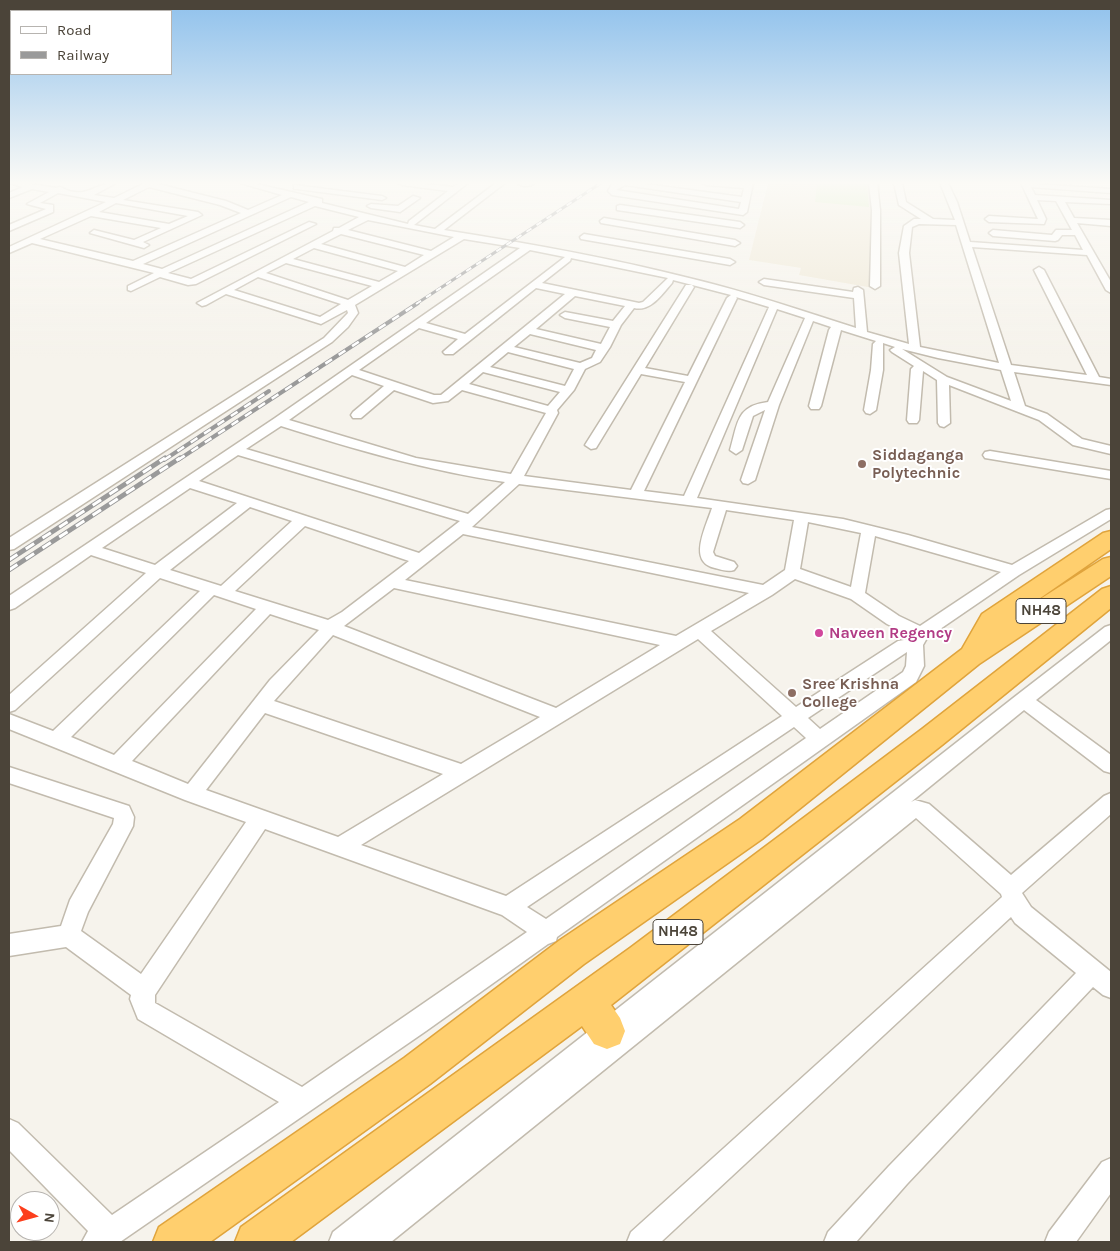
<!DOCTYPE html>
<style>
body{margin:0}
#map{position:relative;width:1120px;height:1251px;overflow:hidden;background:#f6f3ec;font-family:Karla,sans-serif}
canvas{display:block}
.frame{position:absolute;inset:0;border:10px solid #4b4439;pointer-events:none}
.legend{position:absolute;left:10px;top:10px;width:162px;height:65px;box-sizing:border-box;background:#fff;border:1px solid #b7b4b0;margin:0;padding:6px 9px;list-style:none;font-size:15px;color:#4b4439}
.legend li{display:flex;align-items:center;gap:10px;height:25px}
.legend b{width:25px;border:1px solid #b7b4b0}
.north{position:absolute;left:10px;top:1191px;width:50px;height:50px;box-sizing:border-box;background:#fff;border:1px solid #b7b4b0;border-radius:50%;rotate:97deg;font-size:14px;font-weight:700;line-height:20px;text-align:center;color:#4b4439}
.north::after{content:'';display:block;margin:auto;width:18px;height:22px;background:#fc3f1d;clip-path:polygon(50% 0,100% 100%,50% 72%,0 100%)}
</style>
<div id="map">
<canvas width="1120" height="1251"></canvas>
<div class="frame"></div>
<ul class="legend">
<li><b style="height:6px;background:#fff"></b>Road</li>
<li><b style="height:6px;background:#9a9a9a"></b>Railway</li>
</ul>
<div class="north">N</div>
</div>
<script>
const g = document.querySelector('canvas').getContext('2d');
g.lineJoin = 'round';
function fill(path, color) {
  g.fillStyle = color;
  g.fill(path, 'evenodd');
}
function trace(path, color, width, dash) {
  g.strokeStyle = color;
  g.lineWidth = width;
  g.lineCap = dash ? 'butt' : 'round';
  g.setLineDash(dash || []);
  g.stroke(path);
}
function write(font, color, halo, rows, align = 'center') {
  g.font = font + ' Karla,sans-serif';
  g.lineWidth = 4;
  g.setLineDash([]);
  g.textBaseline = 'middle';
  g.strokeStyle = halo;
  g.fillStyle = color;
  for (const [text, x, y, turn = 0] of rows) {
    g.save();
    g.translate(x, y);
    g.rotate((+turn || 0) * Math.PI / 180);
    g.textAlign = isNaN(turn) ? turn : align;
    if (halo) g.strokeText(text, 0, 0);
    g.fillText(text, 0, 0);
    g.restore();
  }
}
fill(new Path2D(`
 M768,183h112l-1,106 -80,-14 2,-7 -52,-8z`), '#efe8d6');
fill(new Path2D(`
 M817,183h50l2,24 -54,-5z`), '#d2eab5');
const minor = new Path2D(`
 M9,183h16l31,5 4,-1c28,14 31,-4 56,-4l-22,12 20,3 31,-15h9l72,18 22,9 34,-15 -42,-12h12l70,16v4l86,21 1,-3 39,-30 -46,-6 -4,-2h19l36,4 6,-4h9l-54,42 21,4 61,-46h9l-61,47c83,13 167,28 249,49 55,13 109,32 163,49l-2,-30 -90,-13 -5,-3 5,-3 89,13 1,-4 4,-1 5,3 4,42 42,12 -10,-91 5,-27 10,-7h7l-22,-14 -5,-22h8l4,19 27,17 22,1 -15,-37h8l9,19 13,40 113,8 -8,-15h-13l-4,5 -3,1 -62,-5 -4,-3 4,-3 59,5 4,-5h16l-16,-29 -19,-1 9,19 -2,5 -55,-2 -4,-3 4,-3 49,3 -17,-36 90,6v4l-80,-6 4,8 76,5v4l-46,-2 9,16 37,2v6l-34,-3 34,59v11l-5,-3 -19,-35 -115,-8 39,118 76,10 -53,-105 5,-3 5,3 55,107 12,2v6l-97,-13 11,34 22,8 35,25 29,7v8l-38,-9 -34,-25 -90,-35 1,38 -6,4 -4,-1 -2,-3 -1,-43 -14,-9 -4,49 -2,3h-8l-2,-3 4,-51 3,-3 -22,-14 -2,-2 5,-3 -12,-4v27l-7,40 -6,4 -4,-1 -2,-3 7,-40 2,-26 3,-3 -35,-11 -20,76 -2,3h-8l-2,-3 20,-76 2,-3 -18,-6 -34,84 -24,75 -7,4 -5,-1 -2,-3 24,-70 -12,6 -11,34 -6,4 -6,-4c8,-27 6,-44 38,-48l37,-84 -28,-9 -80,189 146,21 65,16 104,30 94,-55 5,-1v10l-92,56 -92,63 -4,7 1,21 -8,16 -359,255 -1,4 -8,3 -122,87 -306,211h-38l6,-11 -79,-81v-31l9,4 94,92 167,-113 -141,-83 -8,-20 1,-4 -65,-48 -57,9v-22l52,-8 9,-26 43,-76 1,-6 -105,-35v-16l120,39 5,11 -1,9 -45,86 -7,19 60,43 105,-152 -61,-22 -176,-71v-15l44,17 147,-140 -40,-13 -145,132 -6,2v-17l137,-122 -55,-18 -76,53 -6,2v-14l266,-178 245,-170 -56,-9 -109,66 3,8 -10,14 -16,15 -318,207 -5,1v-12l315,-200 24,-25 -1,-3 -26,14 -95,-30 -20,11 -4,1 -5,-3 136,-72 1,-3h5l20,-11 -44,-11 -147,67 23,6 118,-57 7,2 -120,60 -8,1 -28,-8 -29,14 -3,-1v-4l26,-13 -122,-30 -23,10v-6l97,-45 -48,-9 -18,10 13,2v7l-44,19v-6l37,-16 -19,-5 22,-12 -17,-3 -23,9v-5l14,-6zM149,187l71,18 21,8 -108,48 -93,-22 51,-23 70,12 -27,12 -40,-10 -4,3 54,15 5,-3 -6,-3 59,-27 -4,-3 -75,-12zM291,197l18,5 -147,67 -19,-5zM116,203l72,13 -19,8 -70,-12zM368,220l86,17 -23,14 -83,-21zM919,224l37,1 43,138 -79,-16 -11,-94 3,-26zM341,234l83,21 -19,12 -84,-23zM314,248l84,23 -19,11 -86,-23zM530,250l35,7 -100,77 -39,-11zM571,258l97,20 -25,24 -4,1 -97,-20 28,-22zM286,263l86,23 -24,14 -82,-27zM258,277l83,27 -21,13 -86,-27zM673,280l58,15 -4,3 -39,78 -43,-8 49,-81 -2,-2h-6l-101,160 6,4 5,-1 45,-74 44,8 -54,108 -107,-14 34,-63 -1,-3 17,-20 11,-21 15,-7 10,-15 11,-22 13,-17c17,4 28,-14 38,-25zM536,288l29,6 -124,101h-7l-75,-25 60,-42 39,11 -15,13 2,2h8zM575,296l50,10 -12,15 -48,-9 -5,3 5,3 45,9 -9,17 -65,-15zM736,297l33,10 -85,189 -40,-5 93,-193zM530,334l66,16 -4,8 -12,5 -66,-16zM902,349l36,9 63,12 10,31 -64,-24zM508,352l66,17 -9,17 -75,-19zM483,372l77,20 -12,14 -79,-22zM352,375l32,11 -31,26 -2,3 2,3h8l33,-28 39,13 15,-2 14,-11 84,23 -35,61 -95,-16 -127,-38zM281,426c76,24 144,44 224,56l-37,32 -222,-65zM238,455l222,66 -41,32 -220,-72zM519,484l193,24c-6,19 -25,54 3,60 7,2 13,4 19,2l3,-4 -3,-4 -19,-6 -2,-4 13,-42 68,10 -9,50 -22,15 -291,-58zM190,488l47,15 -82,62 -53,-17zM250,507l42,14 -71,65 -51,-16zM808,522l53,11 -10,54 -51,-18zM305,526l104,35 -67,51 -14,8 -93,-29zM463,534l286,59 -73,43 -271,-56zM875,536l126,36 -81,54 -21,-10 -34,-23zM795,579l56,20 36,25 24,12 -1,3 -12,2 -102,66 -85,-76 61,-36zM394,588l266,57 -104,63 -212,-82zM214,595l42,14 -142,146 -43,-18zM270,614l49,16 -49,50 -82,104 -56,-23zM333,635l207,82 -79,47 -187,-63zM698,639l84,77 -276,180 -145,-51zM907,652l-1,14 -3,6 -83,57 -12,-11zM265,713l178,61 -105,63 -132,-47zM794,727l12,11 -260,181 -19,-12zM265,829l237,86 25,17 -225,155 -147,-84v-8z
 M517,183h18c-4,4 -14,4 -18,0z
 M617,183h21l104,14 2,-9 -38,-3 -4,-2h51l-6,29 -4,3 -131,-20 -4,-4 4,-7zM625,185l116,17 -2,7 -123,-19z
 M869,183h8l3,27v76l-5,3 -5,-3 2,-76z
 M294,185l88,11 4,2 -4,2 -85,-11h-3z
 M413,196l7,2 -20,14 -29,-4 -4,-2 4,-2 27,2z
 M620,205l120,17 4,3 -4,3 -123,-18v-4z
 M604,218l131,22 5,3 -5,3 -134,-23 -1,-2z
 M584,234l146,25 5,3 -5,3 -149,-26 -1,-2z
 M990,451l121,20v8l-126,-21 -2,-3 2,-3z
 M1111,625v15l-75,60 75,55v18l-7,-2 -80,-61 -113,92 4,-2 14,4 82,71 93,-79 7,-3v21l-89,79 9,14 80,65v26l-8,-3 -10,-8 -186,197 -51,58h-32l4,-10 61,-66 187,-193 -61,-50 -4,-6 -350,325h-34l4,-10 371,-335 -1,-3 -85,-76 -525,424h-62l4,-10 684,-537 88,-68z
 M1111,1158v35l-35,49h-31l4,-10 53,-70z`);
const highway = new Path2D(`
 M1111,531v18l-88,61 80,-51 8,-2v19l-132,88 -217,175 -178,125 -154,120 -220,158h-57l6,-15 245,-169 156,-118 180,-121 222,-170 20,-35 121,-81z
 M1111,586v22l-169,137 -331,260 9,13 5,13 -5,13 -13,5 -13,-5 -12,-18 -291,216h-56l6,-15 389,-279 292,-219 180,-140z`);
trace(minor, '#c2bbae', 3);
trace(highway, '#e0a43c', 3);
fill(minor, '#fff');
fill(highway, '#ffcf6e');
const railFar2 = new Path2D(`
 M416,304l185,-121`);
const railFar1 = new Path2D(`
 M164,460l105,-69
 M178,460l240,-157`);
const rail = new Path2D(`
 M9,560l156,-102
 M9,570l171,-112`);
trace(railFar2, '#9a9a9a', 3);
trace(railFar1, '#9a9a9a', 4);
trace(rail, '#9a9a9a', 5);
trace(railFar2, '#fff', 2, [6]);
trace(railFar1, '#fff', 2.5, [8]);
trace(rail, '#fff', 3, [10]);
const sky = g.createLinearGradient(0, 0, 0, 358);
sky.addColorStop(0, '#8fc1ec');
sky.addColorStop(0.51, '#fbfaf6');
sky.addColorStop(1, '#fbfaf600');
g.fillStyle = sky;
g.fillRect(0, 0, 1120, 358);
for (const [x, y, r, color] of [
 [862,464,5,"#8d6e63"],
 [819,633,5,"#d1479c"],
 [792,693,5,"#8d6e63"]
]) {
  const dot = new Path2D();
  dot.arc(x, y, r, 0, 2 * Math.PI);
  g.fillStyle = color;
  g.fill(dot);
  trace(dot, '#fff', 2);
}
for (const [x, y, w] of [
 [1041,611,50],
 [678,932,50]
]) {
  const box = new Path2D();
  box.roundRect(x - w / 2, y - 12.5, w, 25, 4);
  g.fillStyle = '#fff';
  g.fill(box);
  trace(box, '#4b4439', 1);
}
write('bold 15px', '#4b4439', null, [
 ["NH48",1041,611],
 ["NH48",678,932]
]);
write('bold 16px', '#785e54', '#fff', [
 ["Siddaganga",872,455],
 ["Polytechnic",872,473],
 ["Sree Krishna",802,684],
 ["College",802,702]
], 'left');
write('bold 16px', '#b23c85', '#fff', [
 ["Naveen Regency",829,633]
], 'left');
</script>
